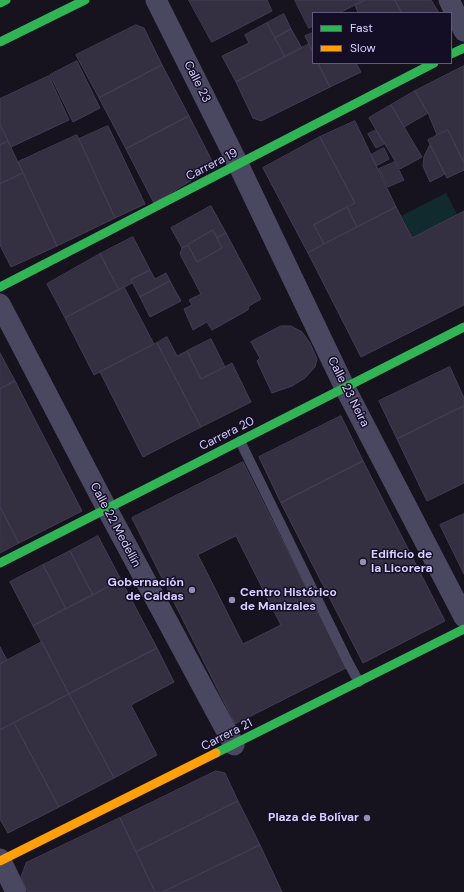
<!DOCTYPE html>
<meta charset="utf-8">
<style>
body{margin:0}
#map{position:relative;width:464px;height:892px;overflow:hidden;background:#16131f;font-family:"DM Sans",sans-serif}
canvas{display:block}
.legend{position:absolute;left:312px;top:12px;width:140px;height:52px;box-sizing:border-box;background:#130d25;border:1px solid #635b7c;margin:0;padding:5px 7px;list-style:none;font-size:12px;color:#dad1ff}
.legend li{display:flex;align-items:center;gap:8px;height:20px}
.legend b{width:20px;border:1px solid #635b7c}
</style>
<div id="map">
<canvas width="464" height="892"></canvas>
<ul class="legend">
<li><b style="height:5px;background:#30b455"></b>Fast</li>
<li><b style="height:5px;background:#ff9f0a"></b>Slow</li>
</ul>
</div>
<script>
const g = document.querySelector('canvas').getContext('2d');
g.lineJoin = 'round';
function fill(path, color) {
  g.fillStyle = color;
  g.fill(path, 'evenodd');
}
function trace(path, color, width, dash) {
  g.strokeStyle = color;
  g.lineWidth = width;
  g.lineCap = dash ? 'butt' : 'round';
  g.setLineDash(dash || []);
  g.stroke(path);
}
function write(font, color, halo, rows, align = 'center') {
  g.font = font + ' "DM Sans",sans-serif';
  g.lineWidth = 3;
  g.setLineDash([]);
  g.textBaseline = 'middle';
  g.strokeStyle = halo;
  g.fillStyle = color;
  for (const [text, x, y, turn = 0] of rows) {
    g.save();
    g.translate(x, y);
    g.rotate((+turn || 0) * Math.PI / 180);
    g.textAlign = isNaN(turn) ? turn : align;
    if (halo) g.strokeText(text, 0, 0);
    g.fillText(text, 0, 0);
    g.restore();
  }
}
fill(new Path2D(`
 M446,193l11,21 -45,24 -11,-22z`), '#102a2d');
const building = new Path2D(`
 M189,0h78l5,11 -60,31z
 M295,0h70l-26,13h-26v13l-4,2z
 M365,0h30l7,13h-44l-3,-8z
 M395,0h36l8,13h-37z
 M284,14l7,15 -16,9 -8,-15z
 M267,23l18,34 -49,25 -14,-26 27,-13 -4,-8z
 M136,25l8,3 18,37 -63,33 -23,-43z
 M291,29l11,19 -17,9 -10,-19z
 M313,33v19l-8,-16z
 M309,44l4,8v11h5l12,24 -69,34 -8,-3 -17,-36z
 M77,61l23,47 -27,14 -23,-47z
 M318,63h38l5,9 -31,15z
 M162,65l27,51 -63,33 -27,-51z
 M464,66v97l-16,-33 -11,5 -9,-22 -13,-22z
 M49,76l20,44 -58,27 -11,-23v-25z
 M415,91l13,22 -24,14 -13,-22z
 M391,105l31,52 -22,12 -31,-51z
 M189,116l22,43 -1,10 -56,34 -28,-54z
 M355,121l41,86 -39,20 -10,-20 8,-4 -35,-66z
 M0,124l8,17 -8,4z
 M108,126l37,78 -30,14 -36,-79z
 M376,130l8,14 -8,4 -8,-14z
 M448,130l16,33v7l-17,8 -19,-38z
 M77,135l38,83 -58,28 -39,-84z
 M320,137l35,66 -41,22 10,19 -16,9 -45,-85z
 M8,141l15,32 -23,11v-39z
 M430,145l15,29 -15,8 -7,-16 1,-9z
 M384,148l5,11 -13,7 -5,-11z
 M395,162l9,18 -16,7 -9,-18z
 M23,173l34,73 -46,21 -11,-22v-61z
 M211,206l15,27 -9,5 -4,-8 -31,18 -11,-20z
 M347,207l10,20 -33,17 -10,-19z
 M396,207l16,31 52,-27v94l-103,52 -53,-104z
 M213,230l9,18 -25,14 -9,-17z
 M226,233l35,66 -12,7 -1,4 -36,20 -5,-8 -14,8 -9,-21 8,-4 -3,-5 12,-6 -21,-40 2,-6 6,-3 9,17 25,-14 -5,-10z
 M133,237l17,33 -19,10 1,3 -13,7 -19,-36z
 M100,254l19,36 -54,28 -18,-34z
 M150,270l5,9 11,-6 4,8 -30,16 -9,-17z
 M170,281l11,20 -31,16 -10,-20z
 M124,287l30,57 -60,31 -29,-57z
 M281,326h10l11,6 8,11 7,16 -2,8 -10,11 -13,8 -20,7 -15,-32 3,-3 -9,-16z
 M167,337l10,19 10,-5 14,28 31,-16 19,39 -50,25 -44,-84z
 M211,339l14,28 -24,12 -14,-28z
 M157,343l44,84 -58,30 -43,-85z
 M0,353l15,28 -15,8z
 M450,367l14,31v8l-67,33 -18,-38z
 M15,381l67,130 -63,32 -19,-36v-118z
 M464,406v77l-37,18 -30,-62z
 M341,416l22,45 -82,42 -22,-46z
 M363,461l82,160 -82,42 -82,-160z
 M243,462l103,206 -111,56 -103,-206zM236,536l45,89 -38,19 -45,-89z
 M0,507l19,36 -19,10z
 M464,514v60l-24,-49z
 M98,536l23,44 -28,15 -23,-44z
 M70,551l23,44 -27,14 -23,-44z
 M43,565l23,44 -33,17 -23,-44z
 M121,580l36,68 -88,46 -36,-68z
 M42,642l27,52 -69,36v-66z
 M0,647l7,13 -7,4z
 M157,648l17,34 -43,23 26,50 -43,23 -45,-84z
 M69,694l45,84 -55,29 -45,-84z
 M14,723l45,84 -51,26 -8,-14v-89z
 M216,771l9,2 13,28 -102,51 -16,-34z
 M238,801l22,44 -97,47h-8l-19,-40z
 M120,818l35,74h-127l-7,-15 5,-14z
 M260,845l22,47h-119z`);
fill(building, '#343042');
trace(building, '#433c54', 1);
trace(new Path2D(`
 M240,441l109,223 10,18`), '#4a4760', 10);
trace(new Path2D(`
 M156,0l82,164 107,224 119,229
 M449,0l15,31
 M0,304l107,205 127,236
 M0,859l16,33`), '#4a4760', 21);
trace(new Path2D(`
 M0,3l6,-3
 M0,42l85,-42
 M451,54l13,-6
 M0,287l434,-224
 M0,563l464,-236
 M216,753l248,-124`), '#30b455', 9);
trace(new Path2D(`
 M0,861l216,-108`), '#ff9f0a', 9);
for (const [x, y, r, color] of [
 [363,562,4,"#958eb1"],
 [192,590,4,"#958eb1"],
 [232,600,4,"#958eb1"],
 [367,818,4,"#958eb1"]
]) {
  const dot = new Path2D();
  dot.arc(x, y, r, 0, 2 * Math.PI);
  g.fillStyle = color;
  g.fill(dot);
  trace(dot, '#130d25', 1.5);
}
write('12px', '#dad1ff', '#130d25', [
 ["Calle 23",197,82,63],
 ["Carrera 19",212,165,-27],
 ["Calle 23 Neira",348,392,63],
 ["Carrera 20",227,434,-27],
 ["Calle 22 Medellín",115,525,62],
 ["Carrera 21",227,735,-27]
]);
write('bold 12px', '#dad1ff', '#130d25', [
 ["Edificio de",371,555],
 ["la Licorera",371,569],
 ["Gobernación",184,583,"right"],
 ["de Caldas",184,597,"right"],
 ["Centro Histórico",240,593],
 ["de Manizales",240,607],
 ["Plaza de Bolívar",359,818,"right"]
], 'left');
</script>
